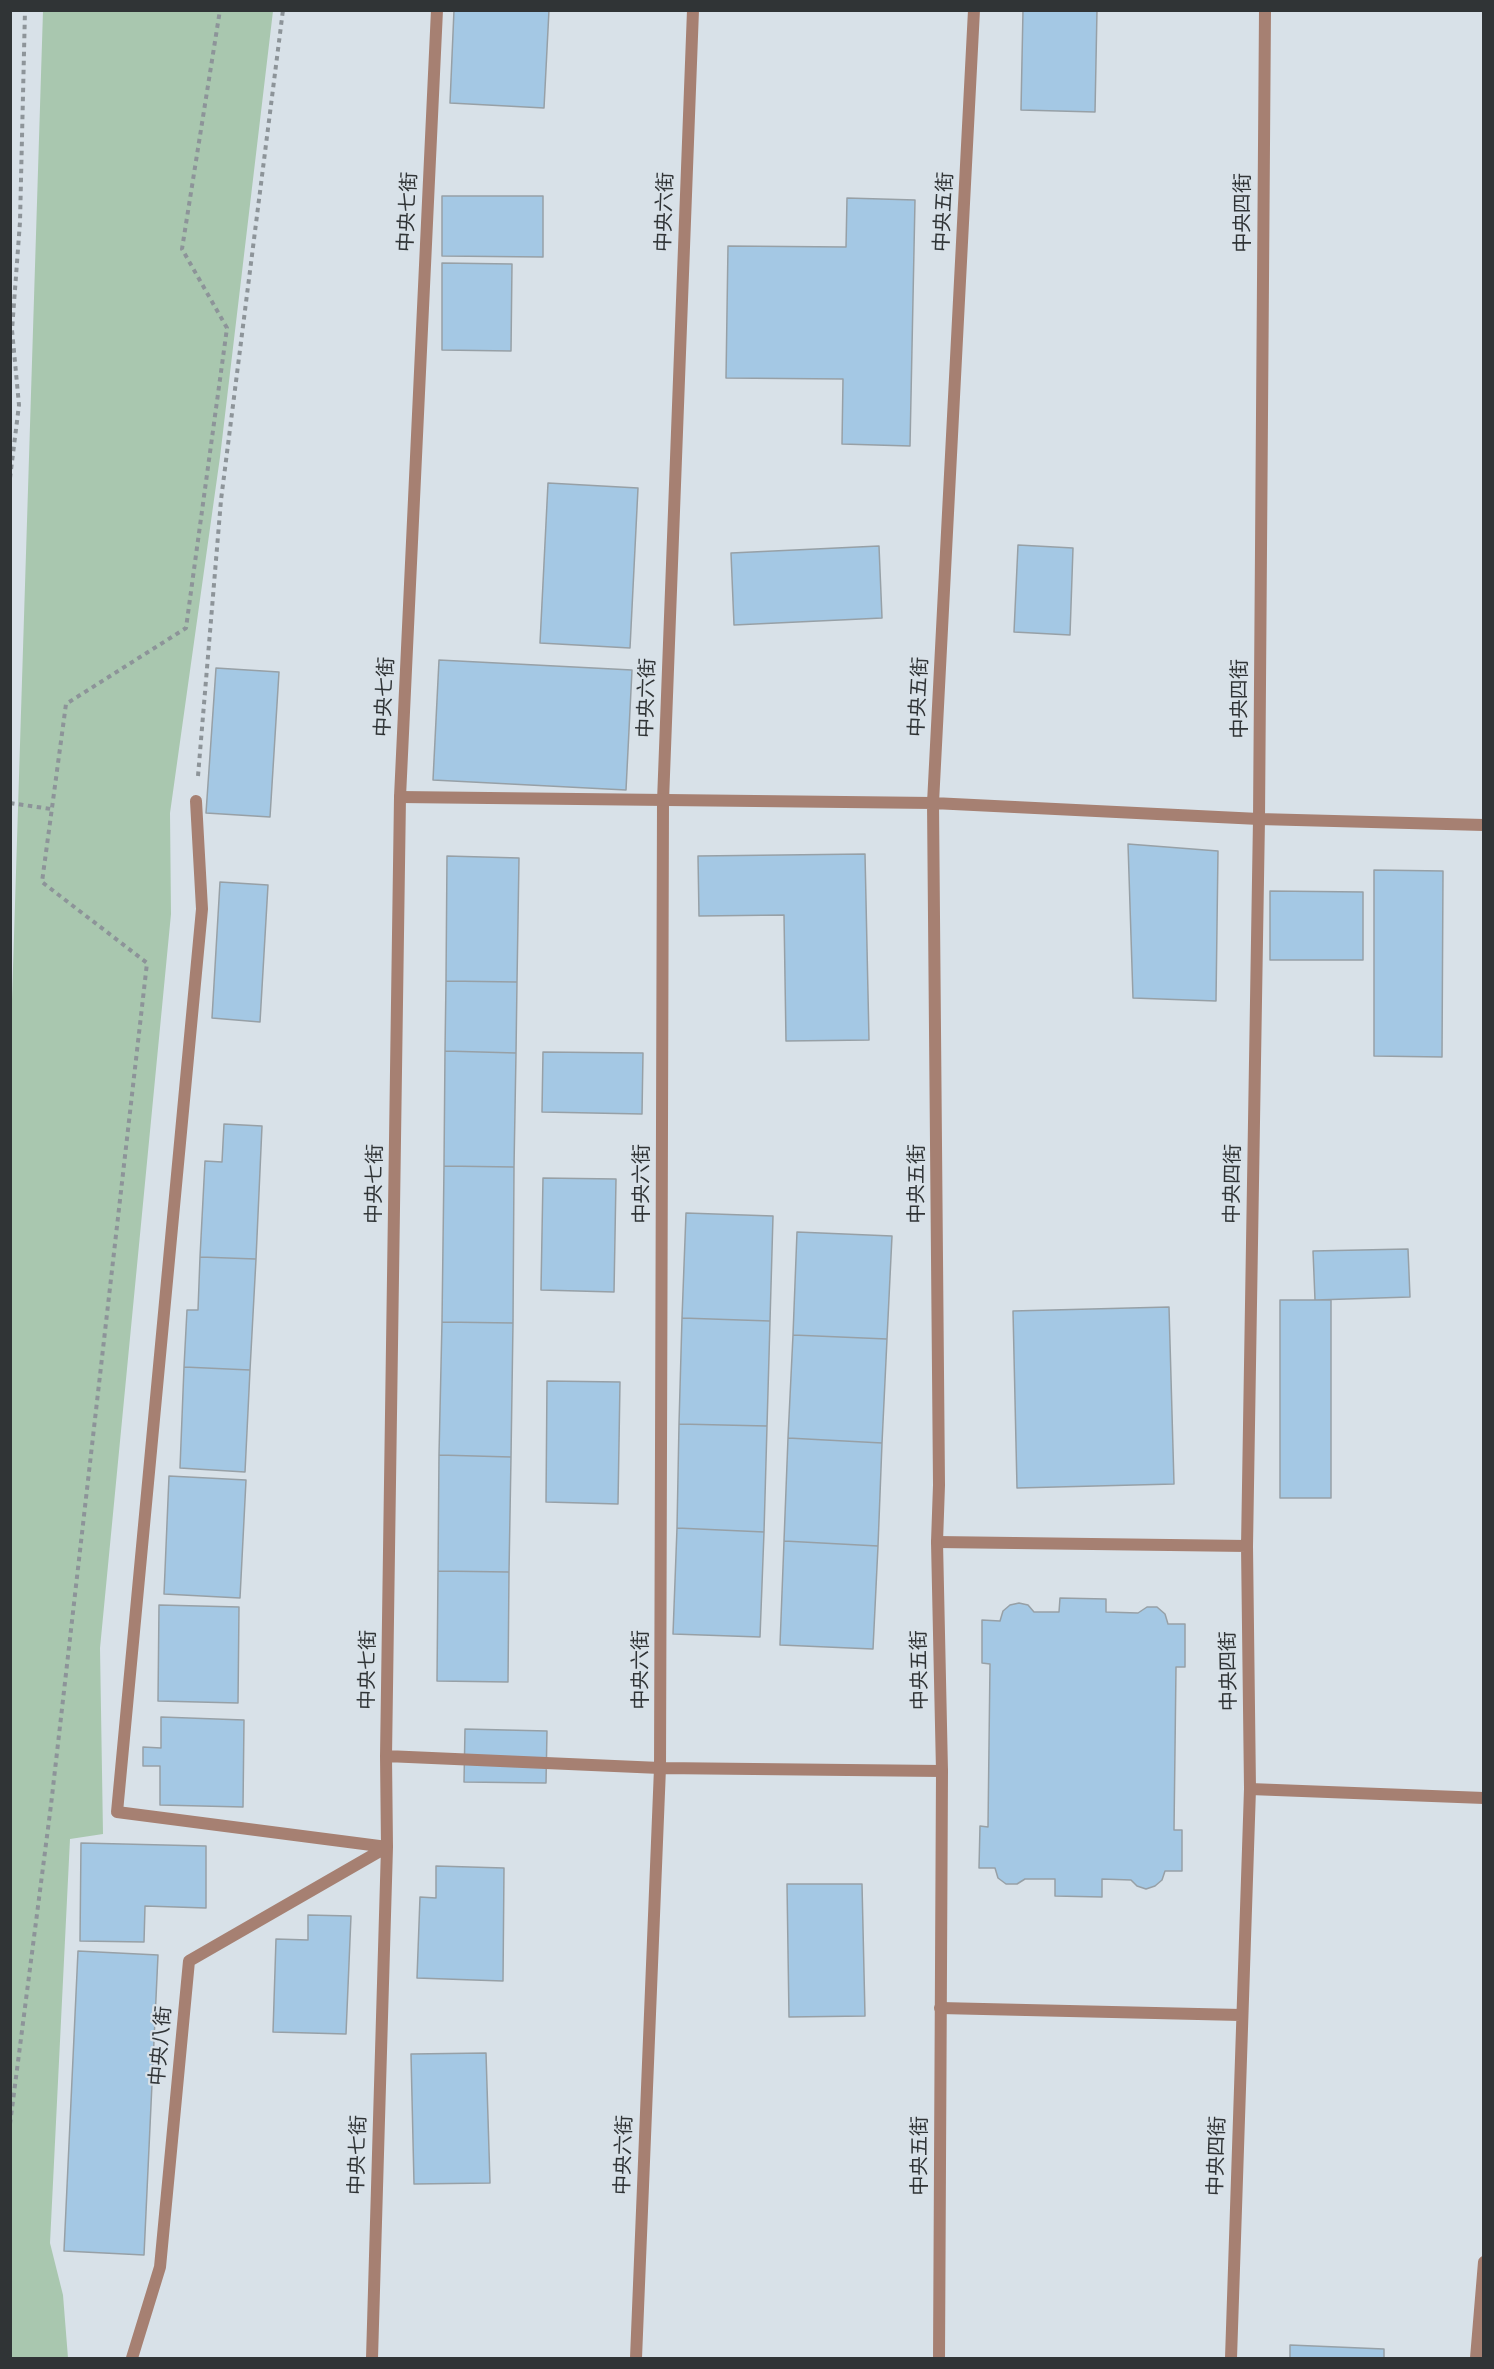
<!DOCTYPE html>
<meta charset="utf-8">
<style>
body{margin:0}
#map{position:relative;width:1494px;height:2369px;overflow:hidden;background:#d8e1e8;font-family:Montserrat,sans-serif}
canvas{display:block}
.frame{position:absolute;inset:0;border:12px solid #303436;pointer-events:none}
</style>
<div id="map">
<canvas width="1494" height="2369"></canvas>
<div class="frame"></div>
</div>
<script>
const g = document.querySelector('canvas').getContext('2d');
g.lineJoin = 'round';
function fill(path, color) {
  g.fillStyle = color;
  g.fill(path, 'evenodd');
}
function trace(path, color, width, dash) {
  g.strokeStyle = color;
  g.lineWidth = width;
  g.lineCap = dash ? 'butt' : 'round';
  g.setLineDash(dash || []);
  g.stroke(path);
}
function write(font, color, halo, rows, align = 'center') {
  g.font = font + ' Montserrat,"Noto Sans TC",sans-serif';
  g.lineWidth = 4.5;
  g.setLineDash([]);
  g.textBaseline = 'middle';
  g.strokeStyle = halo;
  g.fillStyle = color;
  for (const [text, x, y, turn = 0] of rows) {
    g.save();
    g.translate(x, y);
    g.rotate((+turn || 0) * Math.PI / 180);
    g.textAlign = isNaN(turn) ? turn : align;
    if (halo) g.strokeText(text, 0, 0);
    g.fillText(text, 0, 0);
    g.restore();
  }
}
fill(new Path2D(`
 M43,11h230l-53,446 -50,356 1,101 -71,734 3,186 -33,5 -20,404 13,52 5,63h-57l-1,-1295z`), '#a9c7af');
const building = new Path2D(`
 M454,10h95l-5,98 -94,-5z
 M1023,10h74l-2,102 -74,-2z
 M442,196h101v61l-101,-1z
 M847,198l68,2 -5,246 -68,-2 1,-65 -117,-1 2,-132 118,1z
 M442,263l70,1 -1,87 -69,-1z
 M548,483l90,5 -8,160 -90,-5z
 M1018,545l55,3 -3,87 -56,-3z
 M879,546l3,72 -148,7 -3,-72z
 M439,660l193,10 -6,120 -193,-10z
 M216,668l63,4 -9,145 -64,-4z
 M1128,844l90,7 -2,150 -83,-3z
 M865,854l4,186 -83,1 -2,-126 -85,1 -1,-60z
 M447,856l72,2 -2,124 -71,-1z
 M1374,870l69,1 -1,186 -68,-1z
 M220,882l48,3 -8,137 -48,-4z
 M1270,891l93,1v68h-93z
 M446,981l71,1 -1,71 -71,-2z
 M445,1051l71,2 -2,114 -70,-1z
 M543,1052l100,1 -1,61 -100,-2z
 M224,1124l38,2 -6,133 -56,-2 5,-96 17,1z
 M444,1166l70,1 -1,156 -71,-1z
 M543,1178l73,1 -2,113 -73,-2z
 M686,1213l87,3 -3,105 -88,-3z
 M797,1232l95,4 -5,103 -94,-4z
 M1408,1249l2,48 -95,3 -2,-49z
 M200,1257l56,2 -6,111 -66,-3 3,-57h11z
 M1280,1300h51v198h-51z
 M1169,1307l5,177 -157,4 -4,-177z
 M682,1318l88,3 -3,105 -88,-2z
 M442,1322l71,1 -2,134 -72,-2z
 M793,1335l94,4 -5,104 -94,-5z
 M184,1367l66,3 -5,102 -65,-4z
 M547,1381l73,1 -2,122 -72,-2z
 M679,1424l88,2 -3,106 -87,-4z
 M788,1438l94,5 -4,103 -94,-5z
 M439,1455l72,2 -2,115 -71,-1z
 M169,1476l77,4 -6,118 -76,-4z
 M677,1528l87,4 -4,105 -87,-3z
 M784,1541l94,5 -5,103 -93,-4z
 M438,1571l71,1 -1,110 -71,-1z
 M1060,1598l46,1v13l32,1 9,-6h10l8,7 3,10h17v43h-9l-2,163h8v41h-17l-3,9 -7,6 -9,3 -9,-3 -6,-6 -29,-1v18l-47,-1v-17h-30l-8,5h-11l-8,-6 -3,-10h-16l1,-42 8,1 2,-163 -8,-1v-43l18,1 3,-10 7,-6 9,-2 9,2 6,7h25z
 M159,1605l80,2 -1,96 -80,-2z
 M161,1717l83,3 -1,87 -83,-2v-39h-17v-19l18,1z
 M465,1729l82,2 -1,52 -82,-1z
 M81,1843l125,3v62l-61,-2 -1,36 -64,-1z
 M436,1866l68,2 -1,113 -86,-3 3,-81 16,1z
 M787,1884h75l3,132 -76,1z
 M308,1915l43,1 -5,118 -73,-2 3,-93 32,1z
 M78,1951l80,4 -14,300 -80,-4z
 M486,2053l4,130 -76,1 -3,-130z
 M1290,2345l94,4v9h-94z`);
fill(building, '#a4c8e4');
trace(building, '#97a0a6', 1.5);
trace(new Path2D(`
 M10,478l9,-73 -7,-75 8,-108 5,-212
 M198,776l23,-276 62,-490
 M10,803l41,6
 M10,2124l41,-319 96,-842 -105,-81 24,-178 120,-76 41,-300 -45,-79 38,-239`), '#8d9499', 4, [4.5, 4.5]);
trace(new Path2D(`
 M196,801l6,108 -85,903 270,35
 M937,1542l310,4
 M386,1756l274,12 282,3
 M1250,1789l234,9
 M940,2008l301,7
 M132,2358l28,-91 29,-306 198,-114
 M372,2358l15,-511 -1,-91 14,-959 37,-787
 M636,2358l24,-590 3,-967 30,-791
 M1231,2358l19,-569 -3,-243 12,-727 6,-809
 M1476,2358l8,-96`), '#a68072', 12);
trace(new Path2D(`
 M400,797l533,6 326,16 225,6
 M939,2358l3,-587 -5,-229 2,-57 -6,-682 41,-793`), '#a68072', 12);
write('20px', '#303436', '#d8e1e8', [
 ["中央七街",408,212,-87],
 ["中央六街",665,212,-88],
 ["中央五街",944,212,-87],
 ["中央四街",1243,213,-90],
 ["中央七街",385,697,-87],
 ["中央五街",919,697,-87],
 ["中央六街",647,698,-88],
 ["中央四街",1240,699,-90],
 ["中央七街",375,1184,-89],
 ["中央六街",642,1184,-90],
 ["中央五街",917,1184,-90],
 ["中央四街",1233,1184,-89],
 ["中央七街",368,1670,-89],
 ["中央六街",641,1670,-90],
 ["中央五街",920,1670,-91],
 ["中央四街",1229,1671,-91],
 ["中央八街",161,2046,-85],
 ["中央七街",358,2155,-88],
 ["中央六街",624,2155,-88],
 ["中央五街",920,2156,-90],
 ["中央四街",1217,2156,-88]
]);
</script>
